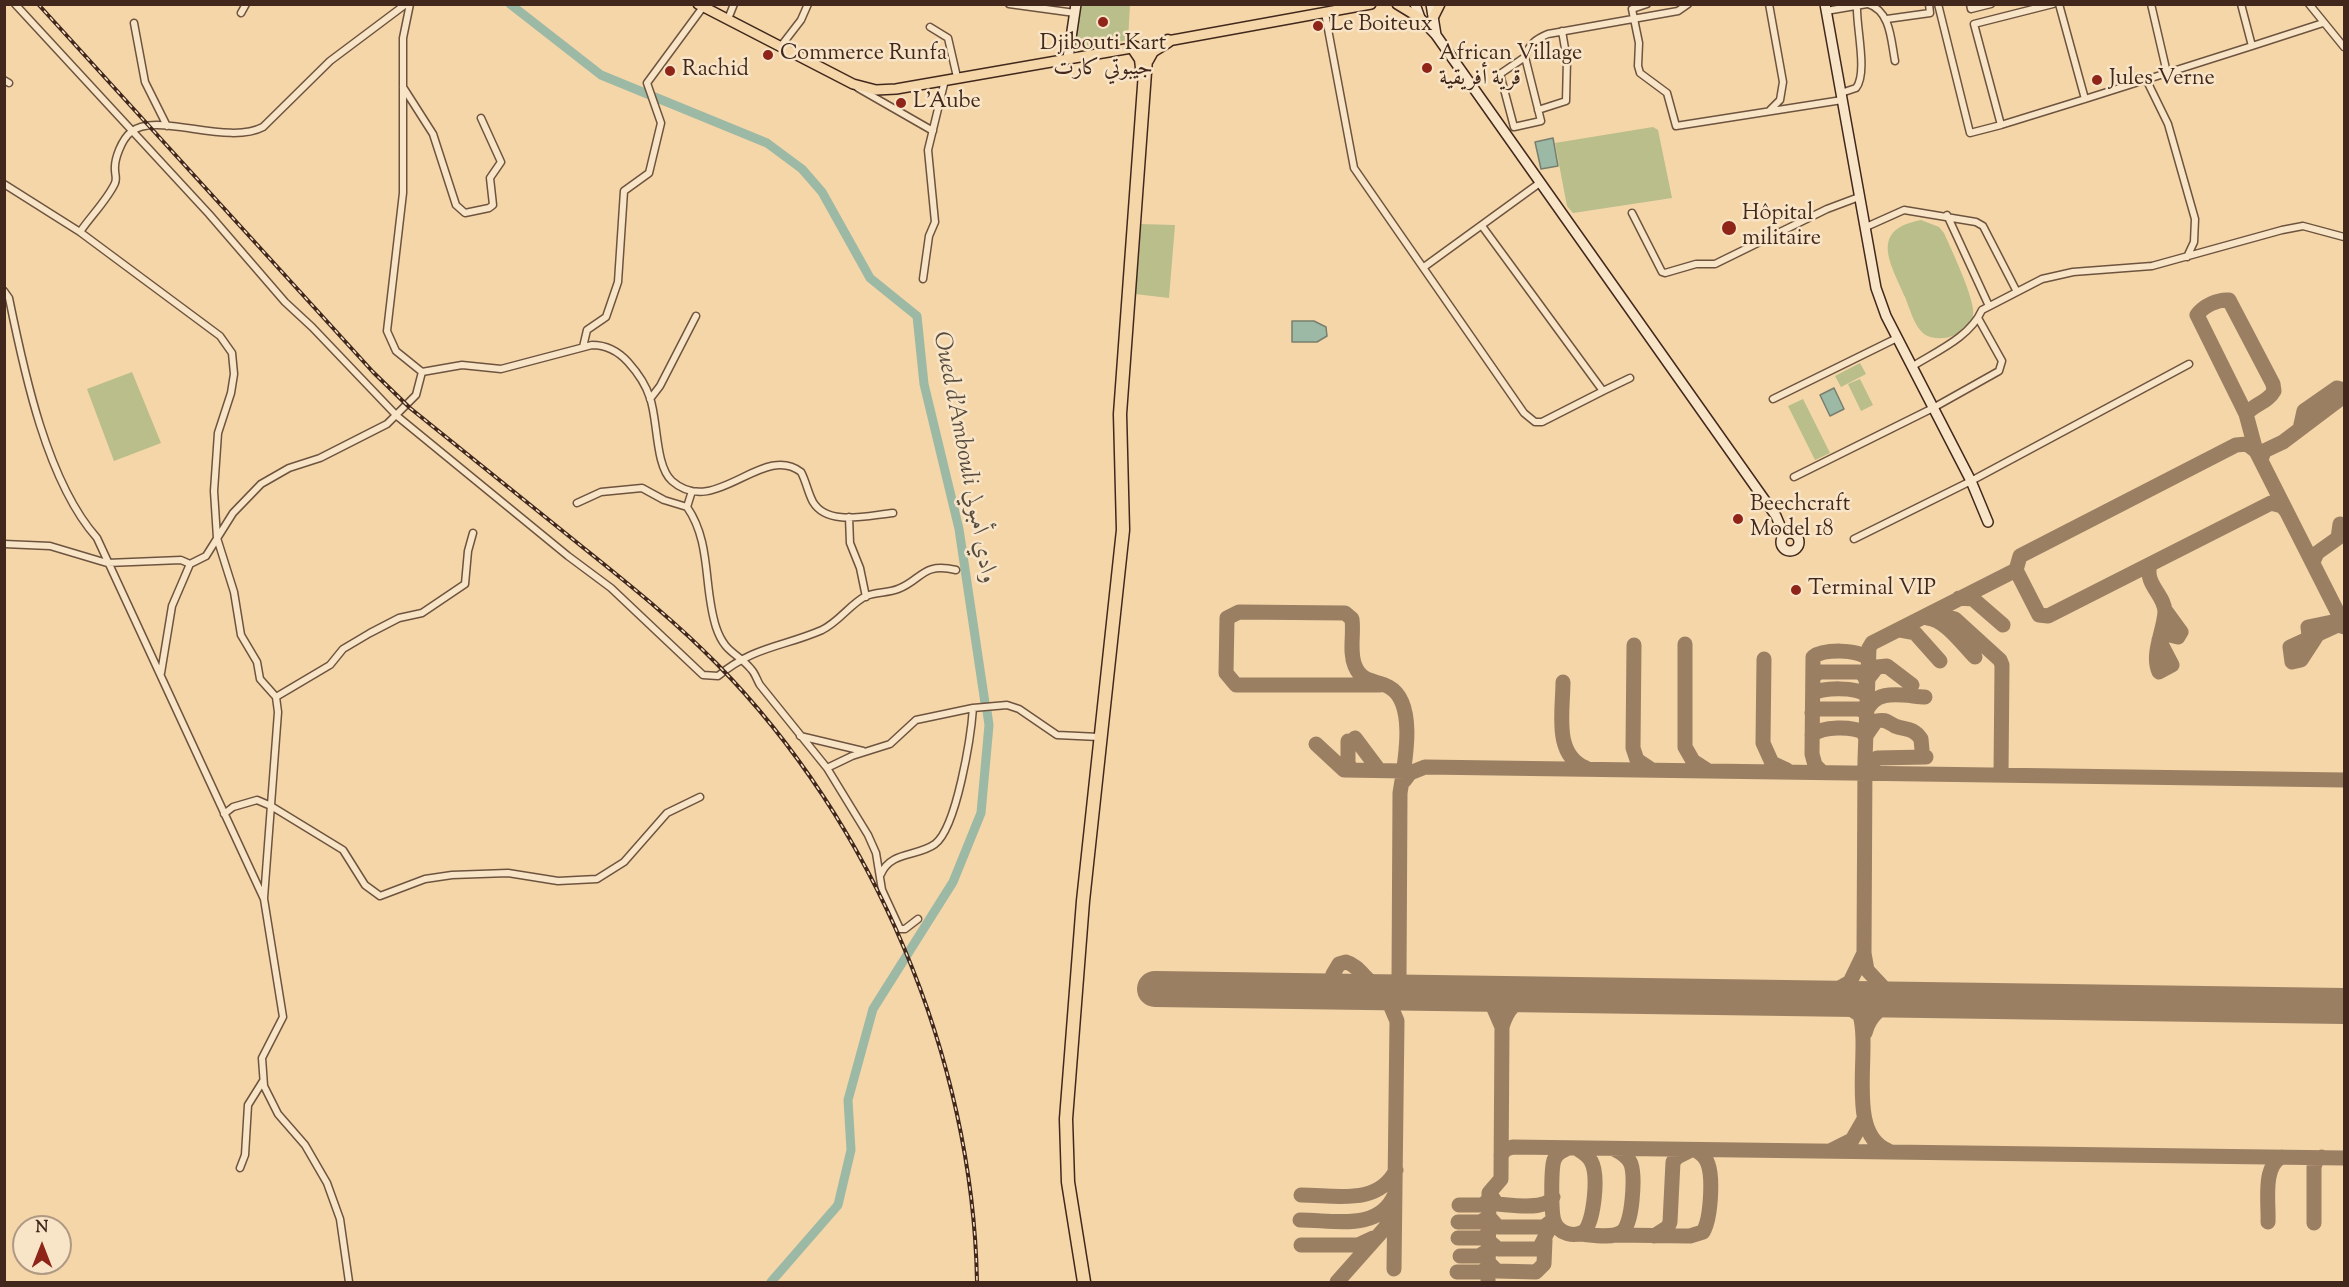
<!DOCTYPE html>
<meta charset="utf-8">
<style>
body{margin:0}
#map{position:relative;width:2349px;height:1287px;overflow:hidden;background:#f4d6a9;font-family:"Sorts Mill Goudy",serif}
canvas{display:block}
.frame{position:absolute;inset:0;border:6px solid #42281c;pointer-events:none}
.north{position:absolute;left:12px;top:1215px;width:60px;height:60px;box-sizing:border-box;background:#f8e4c7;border:2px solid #af9983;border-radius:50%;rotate:0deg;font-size:16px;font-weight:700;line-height:24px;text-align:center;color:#42281c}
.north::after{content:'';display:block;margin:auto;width:21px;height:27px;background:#8f2418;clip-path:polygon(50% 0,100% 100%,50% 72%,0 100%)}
</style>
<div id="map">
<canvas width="2349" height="1287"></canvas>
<div class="frame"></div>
<div class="north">N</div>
</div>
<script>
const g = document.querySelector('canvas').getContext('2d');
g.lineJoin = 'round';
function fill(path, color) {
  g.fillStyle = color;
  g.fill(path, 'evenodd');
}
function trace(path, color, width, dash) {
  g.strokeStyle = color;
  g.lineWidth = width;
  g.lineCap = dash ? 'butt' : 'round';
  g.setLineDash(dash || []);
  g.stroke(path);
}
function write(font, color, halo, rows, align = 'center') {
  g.font = font + ' "Sorts Mill Goudy",Amiri,serif';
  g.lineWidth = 5;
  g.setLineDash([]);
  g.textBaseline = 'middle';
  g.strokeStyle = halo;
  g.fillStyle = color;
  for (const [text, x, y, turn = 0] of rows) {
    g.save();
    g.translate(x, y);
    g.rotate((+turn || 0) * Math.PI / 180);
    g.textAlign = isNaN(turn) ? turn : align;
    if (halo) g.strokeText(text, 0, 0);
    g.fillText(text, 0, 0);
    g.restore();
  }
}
fill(new Path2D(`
 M1080,5h50l-2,35 -52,9 -1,-5z
 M1653,127l5,3 14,68 -99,15 -6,-7 -12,-63z
 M1921,220l18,7 5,6c7,16 32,68 29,82 -1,9 -10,16 -18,20 -9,4 -22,5 -31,-1 -10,-8 -14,-25 -19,-37 -14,-33 -37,-67 16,-77z
 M1139,224l36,1 -6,73 -34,-4z
 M1860,363l6,11 -25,13 -6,-11z
 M132,372l29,71 -47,18 -27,-72z
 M1860,379l13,26 -12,6 -13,-27z
 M1803,399l27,54 -15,7 -27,-54z`), '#b9be8a');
const water = new Path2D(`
 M1553,138l5,28 -17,3 -6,-27z
 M1292,321h22l12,6 1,9 -10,6h-25z
 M1834,388l10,21 -14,7 -10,-21z`);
fill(water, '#9cb9a5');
trace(water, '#787f6e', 1.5);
trace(new Path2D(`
 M510,4l91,71 166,68 35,26 20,23 48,86 47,38 7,68 35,145 26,174
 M771,1282l67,-77 13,-55 -3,-50 25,-91 80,-127 28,-69 8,-88 -2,-14`), '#9cb9a5', 9);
trace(new Path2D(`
 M2246,414c8,-10 22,-12 28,-23l-1,-7 -44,-84c-11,-1 -26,6 -32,15l49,99 10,37 88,174
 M2300,429l4,-18 33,-23 7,2
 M2256,451l-9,-7 -11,1 -216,111 -4,14 23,45 9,1 223,-113 11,3 5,6
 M2261,460l3,-9 19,-9 61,-46
 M2313,562l4,-9 21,-15 2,-14
 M2150,565c-6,19 15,30 15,47 -1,19 -14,42 -6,60l13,-7 -13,-25
 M1959,598l14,1 30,26
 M2165,610l16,22 -3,5 -8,-2z
 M1931,613l24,6 45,41 2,5 -1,110
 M1927,618c18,1 36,27 48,39
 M1899,630l16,3 25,28
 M2316,637l-15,23 -9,2 -2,-15 48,-22 6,2
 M2316,637l-7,-1 -1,-9 29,-6
 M1685,644v103l8,14 14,9
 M1634,645l-1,103 4,12 15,10
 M1764,659l-1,84 9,20 15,7
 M1813,677l6,-5h41l6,6
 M1866,681l11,-14 10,-1 25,19
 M1563,682c0,29 -10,73 23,86
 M1380,685h-144l-10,-12 1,-55 12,-6 106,1 7,6c2,16 -3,33 3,47 7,17 21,14 34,21 29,16 15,80 11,106l-1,186 9,13
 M1813,694c10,-7 43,-7 53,1
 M1812,713l6,-4h42l6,4c8,-26 38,-17 59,-16
 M1812,735c11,-9 40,-9 53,-2
 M1865,737l11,-16c10,-2 11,1 19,5 10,4 18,1 26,13l1,11 -2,7
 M1355,738l24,32
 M1348,741v23l4,6
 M1316,744l28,26 61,1
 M1822,772l-7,-7 -3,-11 1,-97c10,-8 45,-8 54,1
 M1865,772l12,-14 49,-1
 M1404,781l6,-8 15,-6 919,13
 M1864,953l1,-193 4,-112 3,-5 144,-73
 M1339,991l-6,-17 6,-10 7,-2c15,4 22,24 40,30
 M1376,992l13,10 8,19 -3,248
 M1476,993l16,11 10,23 -1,152 -12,14 -1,89
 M1822,998l28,-16 14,-29 3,17 27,29
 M1834,998l26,17c11,38 -15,120 29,136
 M1502,1027c5,-18 14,-27 31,-33
 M1865,1033c5,-20 19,-28 38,-34
 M1568,1148c-6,3 -11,5 -14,12 -3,9 -3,52 0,61 4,13 21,17 31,10 9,-13 14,-56 6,-70 -3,-6 -9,-9 -15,-13
 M1832,1150l20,-10 11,-19
 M1501,1155l5,-6 7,-2 831,11
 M1489,1193l8,11c15,1 48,7 56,-7
 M1301,1195c35,0 77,11 95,-25
 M1459,1205h24l6,-6
 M1300,1220c35,0 79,12 95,-26
 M1458,1222h22l9,-5 9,10h46l9,-7
 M2268,1222c1,-19 -6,-56 14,-65
 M2314,1223v-56l2,-6 6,-4
 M1580,1234c12,1 32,5 42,-2 11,-8 13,-56 9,-68 -3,-8 -11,-12 -17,-15
 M1615,1235l75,1 13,-4c8,-13 10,-54 5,-68 -2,-7 -7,-11 -13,-14
 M1654,1236l14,-9 2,-5 3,-60 4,-5 14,-7
 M1458,1238h24l7,-5
 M1489,1241l9,8h41l14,-28
 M1301,1245h57l15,-7
 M1460,1256h19l10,-6
 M1489,1263l8,8 39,1 8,-8 1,-24
 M1457,1272h24l8,-5
 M1337,1282l48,-54 9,-16`), '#9b7f62', 15);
trace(new Path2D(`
 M1155,989l1189,17`), '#9b7f62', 36);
const street = new Path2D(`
 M15,4l194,210 76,88 27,25 85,89 171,140 43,32 92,87 15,1c36,-30 65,-29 104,-46 18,-9 28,-26 44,-34 10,-4 22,-3 32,-7 24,-9 24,-27 58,-19
 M410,4l-7,34v155l-16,138 9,20 26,21 40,-7 39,4 91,-24c15,0 26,6 36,17 9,10 18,23 22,36 8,22 5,68 22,83 43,38 91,-39 129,-9 5,9 7,21 12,30 15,25 56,13 80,11
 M1009,4l66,9
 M1647,4l-15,5 7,34 -1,23 2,7 27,20 9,33 166,-26
 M1769,4l14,78 -3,18 -10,10
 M1868,4c23,7 23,37 27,57
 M1938,4l32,129 31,-8
 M1970,4l1,5 20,-5
 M2053,4l-79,20 27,101 84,-26
 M2059,4l26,95 167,-53 -11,-42
 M2151,4l16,69
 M2309,4l35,43
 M1826,11l41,-7
 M241,13l5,-9
 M1325,13l29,155 170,245 11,9h7l61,-31
 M728,19l6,-15
 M1887,19l43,-6 -1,-9
 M134,23l11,59 22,44
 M930,27l18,11 9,39
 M781,46l20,-26 7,-16
 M2252,46l71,-23
 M1525,57l-25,17 14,53 27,-6 -16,-64c4,-13 11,-18 23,-23l130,-23 10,-7
 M2146,79l22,45 27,95 -1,23 -7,15
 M4,80l5,3
 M403,87l30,47 23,71 9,8 24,-5 4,-3 -3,-27 11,-16 -20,-44
 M858,88l75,43
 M1841,93l15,-5c12,-15 0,-61 1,-82
 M1538,110l28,-9 1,-41 -5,-29
 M4,184l76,48 140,104 12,17 2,21 -3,19 -13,40 -4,58 3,47 17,54 7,43 16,27 3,17 16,18 2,15 -14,186
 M1632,213l30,59 3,1 31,-9h19l112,-55 32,-12
 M1947,215l42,91
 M1482,226l121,165 27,-13
 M1866,227l38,-17 72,12 7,4 33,64
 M80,232c10,-15 28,-33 35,-49 2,-5 0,-8 0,-13 -1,-11 7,-31 16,-38 24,-21 96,14 132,-5l67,-66 76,-57
 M1424,267l117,-85
 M923,279l6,-43 6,-14 -7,-72 17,-70
 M4,291l5,7c15,74 38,184 88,240l167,361 19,118 -21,41 2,28 14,28 27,31 22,38 13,36 9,63
 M583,347l4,-17 19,-13 12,-35 6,-91 25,-18 12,-50 -14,-40 56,-76
 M1913,366c24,-15 57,-29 69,-56l60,-31 31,-7 79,-6 130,-36 21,-4 41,11
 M650,399l10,-13 36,-70
 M1773,399l124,-61
 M1794,477l139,-69 66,-37 3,-10 -24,-43
 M577,503l24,-11 41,-4 22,12 23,7c25,36 16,80 29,120 9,27 21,25 35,42 4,4 6,11 9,16l67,83 41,67 8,18 6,37 18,39h5l13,-10
 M687,507l5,-16
 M849,517l1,26 10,25 6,29
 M1854,539l117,-58 218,-117
 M4,544l46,2 57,17 74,-3 9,4 16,-8 27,-43 28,-29 28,-16 31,-10 67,-34 29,-29 6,-23
 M161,673l11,-67 18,-42
 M276,697l54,-32 13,-16 27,-16 29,-15 23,-5 43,-29 3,-33 5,-18
 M800,736l63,15
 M827,768l25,-12 38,-12 26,-24 57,-12 34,-3 12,4 38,26 42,2
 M224,814l9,-7 24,-7 14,6 72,44 22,35 15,11 45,-17 27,-4 56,-2 50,8 39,-2 27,-17 43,-49 33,-16
 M881,874c10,-23 36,-17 54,-30 22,-17 36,-108 38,-136
 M240,1168l5,-13 3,-50 15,-24`);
const secondary = new Path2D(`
 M1415,4l5,14 16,17 340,481 8,19
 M1431,4l5,31
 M1825,4l51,284 10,28 85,165 17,41
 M1068,58l8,-54
 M1781 542a9 9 0 1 1 18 0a9 9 0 1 1-18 0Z`);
const primary = new Path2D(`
 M698,4l155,80 23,6 20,-1 241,-42
 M1397,4l23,14
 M1434,16l6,-12
 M1162,42l209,-38`);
const highway = new Path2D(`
 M1133,47l8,12 1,9
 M1147,60l5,-9 16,-10
 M1084,1282l-16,-100 -2,-63 17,-218 40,-371 -3,-116 27,-369`);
trace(street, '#6e543f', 9);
trace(secondary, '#42281c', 12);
trace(primary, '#42281c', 12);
trace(highway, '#42281c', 15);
trace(street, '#f8e4c7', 6);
trace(secondary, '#f8e4c7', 9);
trace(primary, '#f4d6a9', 9);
trace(highway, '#f4d6a9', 12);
const rail = new Path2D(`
 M38,4l335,368 37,36c57,46 114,92 170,137 47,38 94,75 136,118 158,160 257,395 261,619`);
trace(rail, '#42281c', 4);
trace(rail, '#f8e4c7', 1.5, [4.5]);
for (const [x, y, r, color] of [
 [1103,22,6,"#8f2418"],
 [1318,26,6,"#8f2418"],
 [768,55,6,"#8f2418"],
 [1427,68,6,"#8f2418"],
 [670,71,6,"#8f2418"],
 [2097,80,6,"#8f2418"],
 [901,103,6,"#8f2418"],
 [1729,228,8,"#8f2418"],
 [1738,519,6,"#8f2418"],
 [1796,590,6,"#8f2418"]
]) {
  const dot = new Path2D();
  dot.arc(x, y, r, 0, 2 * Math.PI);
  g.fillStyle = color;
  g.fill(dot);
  trace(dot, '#f8e4c7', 2);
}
write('22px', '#42281c', '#f8e4c7', [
 ["Le Boiteux",1330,26],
 ["Djibouti Kart",1103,45,"center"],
 ["جيبوتي كارت",1103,70,"center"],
 ["Commerce Runfa",780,55],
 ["African Village",1439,55],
 ["قرية أفريقية",1439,80],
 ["Rachid",682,71],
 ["Jules Verne",2109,80],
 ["L'Aube",913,103],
 ["Hôpital",1742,215],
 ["militaire",1742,240],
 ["Beechcraft",1750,506],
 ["Model 18",1750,531],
 ["Terminal VIP",1808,590]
], 'left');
write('italic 24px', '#584c3e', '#f8e4c7', [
 ["Oued d'Ambouli وادي أمبولي",963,458,79]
]);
</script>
